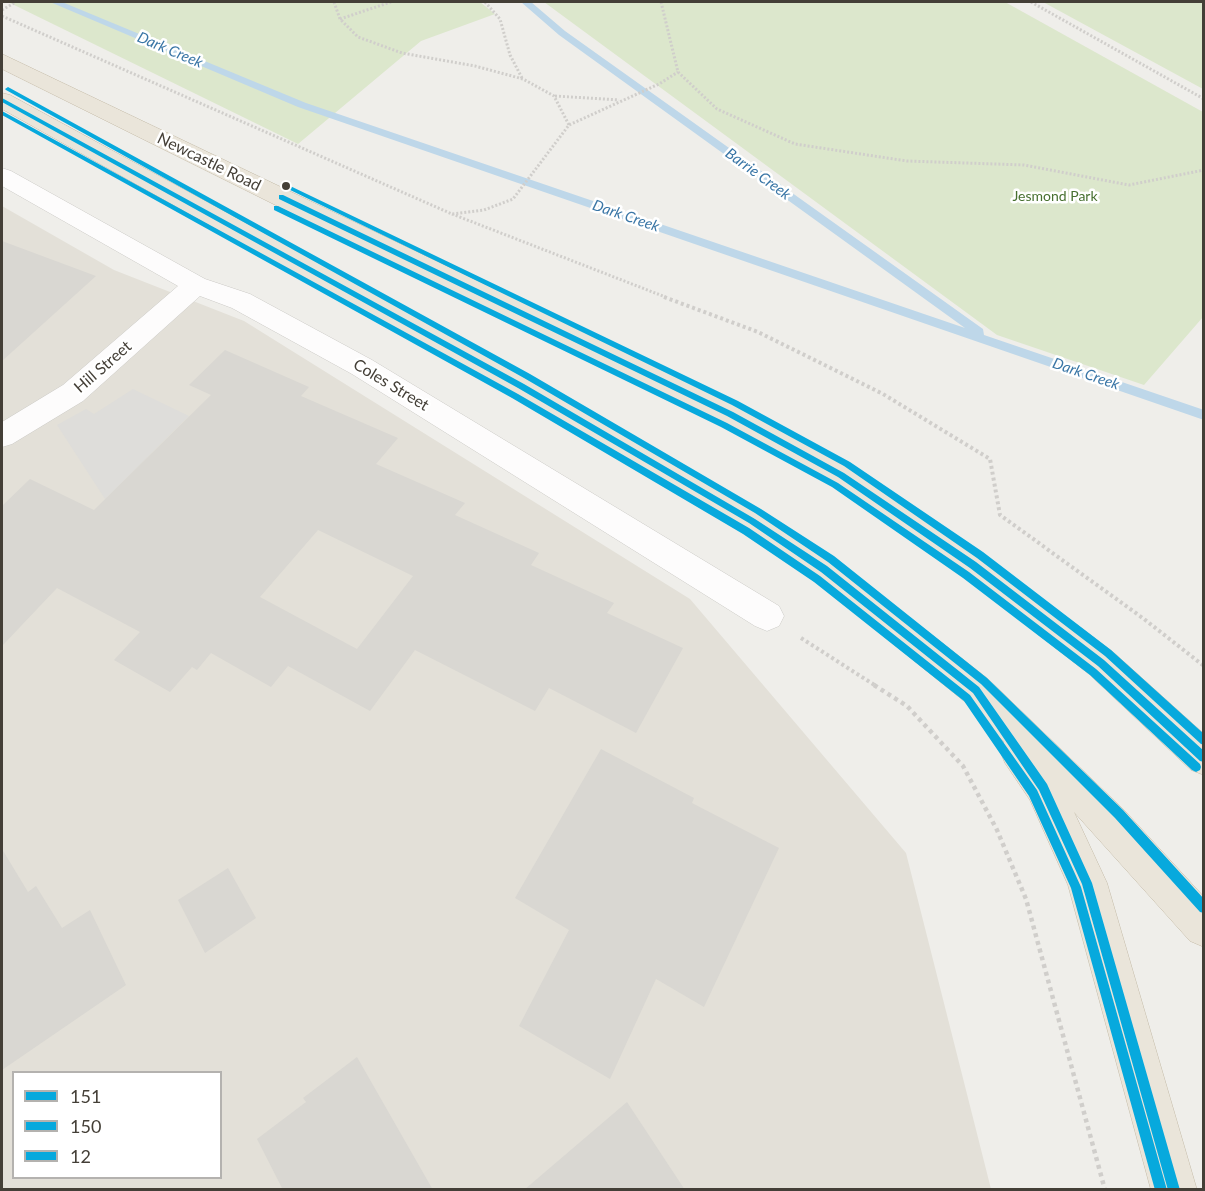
<!DOCTYPE html>
<style>
body{margin:0}
#map{position:relative;width:1205px;height:1191px;overflow:hidden;background:#efeeea;font-family:Lato,sans-serif}
canvas{display:block}
.frame{position:absolute;inset:0;border:3px solid #443f37;pointer-events:none}
.legend{position:absolute;left:12px;top:1071px;width:210px;height:108px;box-sizing:border-box;background:#fff;border:2px solid #b4b2af;margin:0;padding:8px 10px;list-style:none;font-size:18px;color:#443f37}
.legend li{display:flex;align-items:center;gap:12px;height:30px}
.legend b{width:30px;border:2px solid #b4b2af}
</style>
<div id="map">
<canvas width="1205" height="1191"></canvas>
<div class="frame"></div>
<ul class="legend">
<li><b style="height:8px;background:#07a9dd"></b>151</li>
<li><b style="height:8px;background:#07a9dd"></b>150</li>
<li><b style="height:8px;background:#07a9dd"></b>12</li>
</ul>
</div>
<script>
const g = document.querySelector('canvas').getContext('2d');
g.lineJoin = 'round';
function fill(path, color) {
  g.fillStyle = color;
  g.fill(path, 'evenodd');
}
function trace(path, color, width, dash) {
  g.strokeStyle = color;
  g.lineWidth = width;
  g.lineCap = dash ? 'butt' : 'round';
  g.setLineDash(dash || []);
  g.stroke(path);
}
function write(font, color, halo, rows, align = 'center') {
  g.font = font + ' Lato,sans-serif';
  g.lineWidth = 5;
  g.setLineDash([]);
  g.textBaseline = 'middle';
  g.strokeStyle = halo;
  g.fillStyle = color;
  for (const [text, x, y, turn = 0] of rows) {
    g.save();
    g.translate(x, y);
    g.rotate((+turn || 0) * Math.PI / 180);
    g.textAlign = isNaN(turn) ? turn : align;
    if (halo) g.strokeText(text, 0, 0);
    g.fillText(text, 0, 0);
    g.restore();
  }
}
fill(new Path2D(`
 M2,206l112,64 130,51 446,278 216,254 85,336h-989zM14,1072h206v106h-206z`), '#e3e0d8');
fill(new Path2D(`
 M8,2h472l15,12 -74,27 -123,103z
 M544,2h461l198,110v205l-59,68 -147,-50z
 M1043,2h160v87z`), '#dce7cc');
fill(new Path2D(`
 M133,389l56,27 -84,83 -48,-74 29,-16 8,5z`), '#deddda');
fill(new Path2D(`
 M50,2h12l244,101 659,225 -406,-293 -38,-33h10l34,29 418,298 1,6 220,75v10l-906,-313z`), '#bed7e9');
fill(new Path2D(`
 M2,241l94,35 -94,85z
 M225,350l84,37 -8,9 97,42 -22,26 89,39 -10,12 84,38 -8,12 83,38 -7,10 76,35 -47,85 -87,-45 -14,23 -120,-61 -45,61 -82,-45 -17,21 -60,-34 -14,17 -5,-3 -22,25 -56,-32 26,-28 -83,-44 -55,58v-140l28,-27 64,31 117,-115 -22,-10zM318,530l95,46 -56,73 -97,-52z
 M601,749l93,49 -2,5 87,45 -75,159 -48,-28 -46,100 -91,-53 50,-96 -54,-32z
 M2,849l26,43 8,-6 26,42 28,-18 36,75 -124,85z
 M228,868l28,50 -51,35 -27,-53z
 M357,1057l76,133h-150l-26,-51 49,-37 -3,-4z
 M627,1102l58,88h-161z`), '#d9d7d2');
const minor = new Path2D(`
 M2,168l9,3 194,108 45,15 122,66 407,246 5,10 -5,10 -12,5 -12,-5 -403,-252 -120,-66 -32,-12 -117,105 -71,43 -10,3v-25l61,-37 115,-99 -176,-100z`);
const highway = new Path2D(`
 M2,54l738,352 112,60 132,89 129,97 91,82v41l-13,-5 -102,-96 -127,-99 -132,-91 -110,-62 -338,-164 -380,-189z
 M2,93l8,2 521,283 232,134 72,47 153,120 136,131 80,87v50l-14,-6 -116,-129 33,71 90,307h-46l-83,-305 -38,-85 -25,-37 -5,-12 4,-9 -40,-41 -151,-122 -72,-49 -230,-136 -509,-285z`);
trace(minor, '#cbcac6', 1);
trace(highway, '#c4bba8', 1);
trace(new Path2D(`
 M334,2l6,17 18,18 44,16 73,13 48,13 31,17 15,29
 M485,2l15,17 10,36 12,23
 M661,2l17,70 39,37 78,35 112,17 117,4 105,20 75,-15
 M1031,2l173,97
 M2,10l14,-8
 M2,16l450,198 32,-4 29,-11 56,-74 90,-41 19,-12
 M340,19l51,-17
 M555,96l64,4
 M452,214l216,84`), '#d0cecb', 3, [2, 2]);
trace(new Path2D(`
 M664,297l94,35 125,62 107,65 10,56 144,104 60,47
 M801,638l75,48`), '#d0cecb', 4, [3, 3]);
trace(new Path2D(`
 M874,685l33,21 56,60 34,64 29,69 79,291`), '#d0cecb', 4.5, [4, 4]);
fill(minor, '#fdfcfc');
fill(highway, '#eae5da');
fill(new Path2D(`
 M2,98l522,286 231,135 72,47 152,121 68,97 45,99 88,307h-12l-86,-306 -43,-94 -66,-97 -152,-121 -72,-49 -231,-135 -516,-286z
 M279,195h4l450,217 111,61 132,89 128,98 100,91v11l-4,-1 -102,-95 -128,-98 -132,-91 -111,-61 -448,-217z`), '#07a9dd');
fill(new Path2D(`
 M2,111l516,283 231,134 71,48 150,119 67,95 44,97 86,303h-12l-84,-302 -42,-92 -65,-95 -150,-119 -71,-48 -231,-136 -510,-283z
 M274,206h4l449,217 111,60 131,89 127,97 104,95 1,3 -1,3 -4,2 -4,-2 -102,-95 -127,-97 -131,-91 -111,-60 -447,-217z`), '#07a9dd');
fill(new Path2D(`
 M8,87l522,287 231,135 73,47 153,122 136,132 81,89v14l-4,-1 -85,-94 -134,-134 -153,-122 -73,-49 -231,-135 -518,-288 -1,-1z
 M286,184l452,217 112,61 133,90 128,98 93,84v11l-3,-1 -96,-88 -128,-98 -133,-92 -112,-61 -448,-218v-2z`), '#07a9dd');
for (const [x, y, r, color] of [
 [286,186,5,"#443f37"]
]) {
  const dot = new Path2D();
  dot.arc(x, y, r, 0, 2 * Math.PI);
  g.fillStyle = color;
  g.fill(dot);
  trace(dot, '#fff', 2);
}
write('14px', '#477030', '#fff', [
 ["Jesmond Park",1055,196]
]);
write('italic 15px', '#3a76a6', '#fff', [
 ["Dark Creek",170,50,23],
 ["Barrie Creek",758,174,36],
 ["Dark Creek",626,216,19],
 ["Dark Creek",1086,374,19]
]);
write('16px', '#443f37', '#fff', [
 ["Newcastle Road",209,162,26],
 ["Hill Street",103,367,-41],
 ["Coles Street",391,385,31]
]);
</script>
